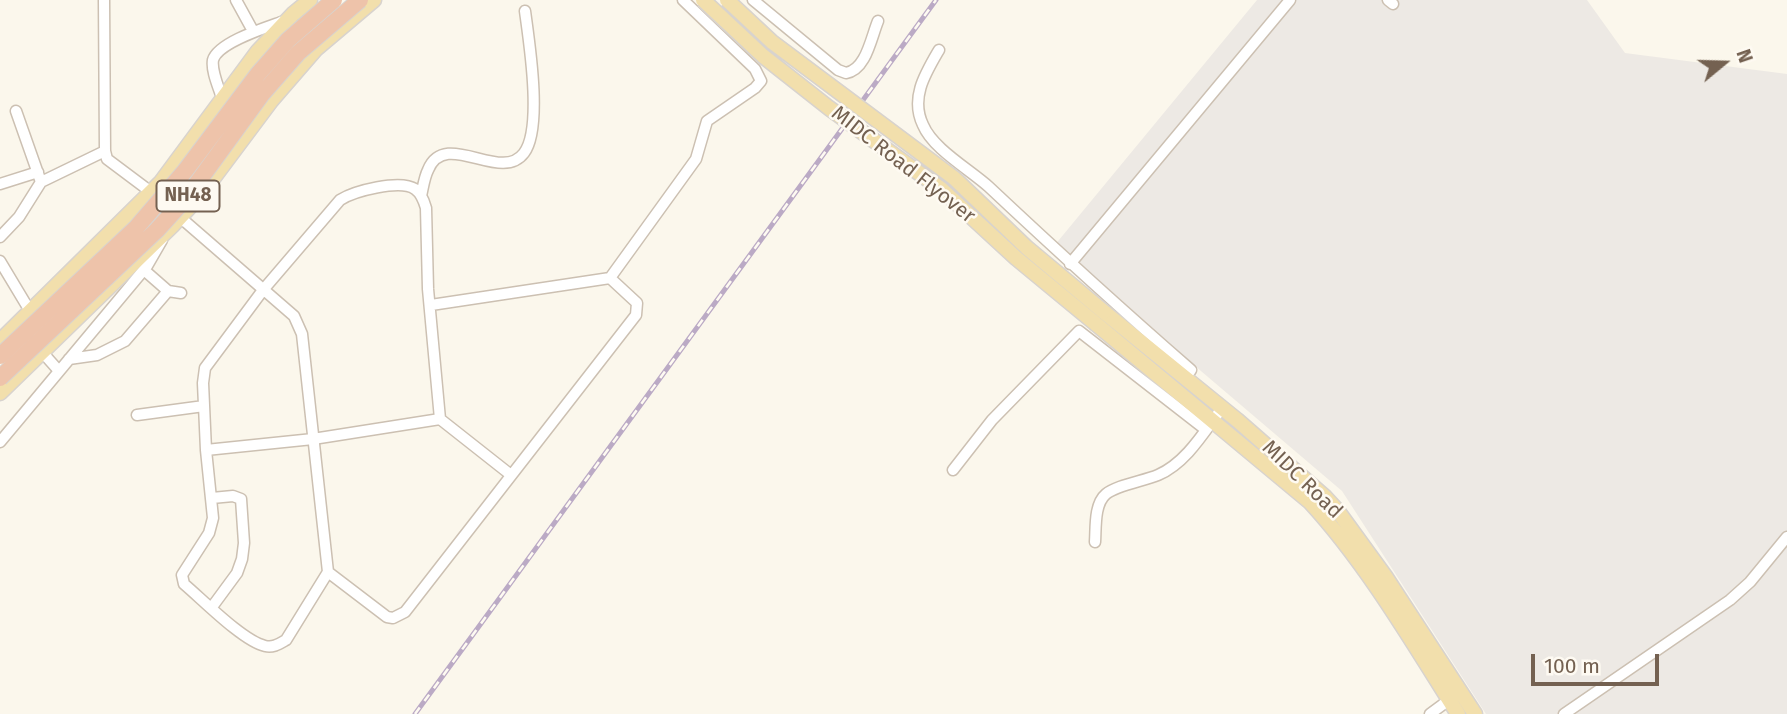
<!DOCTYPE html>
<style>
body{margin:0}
#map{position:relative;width:1787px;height:714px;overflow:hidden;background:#fbf7ec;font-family:"Fira Sans",sans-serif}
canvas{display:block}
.north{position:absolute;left:1689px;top:28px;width:70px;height:70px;-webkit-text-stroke:5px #fefaf2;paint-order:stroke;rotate:71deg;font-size:19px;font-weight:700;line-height:28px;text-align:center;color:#746151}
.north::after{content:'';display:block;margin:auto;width:24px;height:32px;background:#746151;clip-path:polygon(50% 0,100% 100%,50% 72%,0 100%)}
.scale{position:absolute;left:1531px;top:654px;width:128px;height:32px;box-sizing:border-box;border:4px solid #746151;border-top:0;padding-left:9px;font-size:21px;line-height:24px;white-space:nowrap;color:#746151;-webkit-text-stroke:5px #fefaf2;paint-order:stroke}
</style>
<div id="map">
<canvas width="1787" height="714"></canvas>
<div class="north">N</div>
<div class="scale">100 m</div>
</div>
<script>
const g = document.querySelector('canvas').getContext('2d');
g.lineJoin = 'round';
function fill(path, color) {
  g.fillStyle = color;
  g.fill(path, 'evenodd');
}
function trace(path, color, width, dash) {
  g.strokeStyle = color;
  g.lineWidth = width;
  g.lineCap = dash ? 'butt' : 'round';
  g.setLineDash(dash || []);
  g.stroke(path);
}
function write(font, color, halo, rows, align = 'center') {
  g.font = font + ' "Fira Sans",sans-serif';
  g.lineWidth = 5;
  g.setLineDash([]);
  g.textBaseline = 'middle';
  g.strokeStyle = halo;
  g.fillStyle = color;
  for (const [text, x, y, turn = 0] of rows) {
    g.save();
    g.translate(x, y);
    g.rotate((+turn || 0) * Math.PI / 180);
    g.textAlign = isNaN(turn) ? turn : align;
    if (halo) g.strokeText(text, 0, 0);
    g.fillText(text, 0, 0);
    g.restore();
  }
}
fill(new Path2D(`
 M1257,0h330l38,53 162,21v640h-301l-144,-223 -288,-245z`), '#ede9e4');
const minor = new Path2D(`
 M104,0l1,151 2,8 44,33 143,124 8,18 26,238 59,45 6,1 12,-6 231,-297 1,-12 -27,-25
 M236,0l17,31
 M753,0l85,70 8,3c20,-3 25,-35 32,-52
 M1388,0l5,4
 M939,50c-14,24 -29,48 -16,75 10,24 46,44 66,62 66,62 133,123 202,183l-6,8
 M222,98c-3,-10 -11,-27 -9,-38 5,-18 55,-33 71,-39
 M16,111l25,71
 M0,184l38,-12
 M421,196c2,-8 3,-18 7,-26 17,-42 73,14 96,-17 19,-25 5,-112 1,-142
 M0,237l19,-20 22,-35 64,-31
 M0,261l30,50
 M1070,264l220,-264
 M144,270l24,21 13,2
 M431,305l179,-27 86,-119 11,-38 48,-33 6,-7 -6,-12 -72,-69
 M43,353l16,18
 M69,359l28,-4 28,-14 43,-50
 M137,415l67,-9
 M0,442l147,-176 15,-26
 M206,450l107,-11 127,-20
 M953,470l39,-50 87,-89 126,98
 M212,498l21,-2 8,3 3,44 -2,16 -5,14 -25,34
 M1095,542c1,-14 -1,-38 11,-48 11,-9 38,-13 52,-19 28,-12 46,-43 64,-67
 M328,572l-42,68c-7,4 -13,8 -21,6 -22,-5 -62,-46 -81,-62l-2,-9 27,-42 4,-15 -7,-68 -3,-67 2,-15 58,-78 77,-90c14,-9 60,-21 75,-11 6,4 9,12 11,19l2,81 12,130 71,56
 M1430,714l19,-14
 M1564,714l166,-114 20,-18 37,-45`);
const major = new Path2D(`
 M1104,312l133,108 88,77 12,13 48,66 90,138
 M1096,324l214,178c57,62 103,141 148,212
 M0,341l161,-159 97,-131 35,-37 17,-14
 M0,393l172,-167 28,-30 71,-95 45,-52 58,-49`);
trace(minor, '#ccc0b2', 13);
trace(major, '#d8d3ce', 17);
trace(minor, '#fff', 10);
trace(major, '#f2dfac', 14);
const rail = new Path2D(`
 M415,714l521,-714`);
trace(rail, '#bbaac5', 5);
trace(rail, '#fefaf2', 2.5, [8]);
const majorBridge = new Path2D(`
 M703,0l60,56 66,52 112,81 75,69 80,66
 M727,0l45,42 182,136 72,69 78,65`);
const highwayBridge = new Path2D(`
 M0,356l136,-128 49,-57 73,-97 30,-34 46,-40
 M0,378l157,-148 30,-33 75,-103 36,-41 62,-53`);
trace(majorBridge, '#d8d3ce', 17, []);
trace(highwayBridge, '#d8d3ce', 18, []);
trace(majorBridge, '#f2dfac', 14);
trace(highwayBridge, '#eec3aa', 16);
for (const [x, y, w] of [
 [188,196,63]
]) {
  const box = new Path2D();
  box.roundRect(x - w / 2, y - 15.5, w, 31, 5);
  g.fillStyle = '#fefaf2';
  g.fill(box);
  trace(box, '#746151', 2);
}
write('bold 19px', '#746151', null, [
 ["NH48",188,196]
]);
write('21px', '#746151', '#fefaf2', [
 ["MIDC Road Flyover",903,165,38],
 ["MIDC Road",1302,480,44]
]);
</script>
